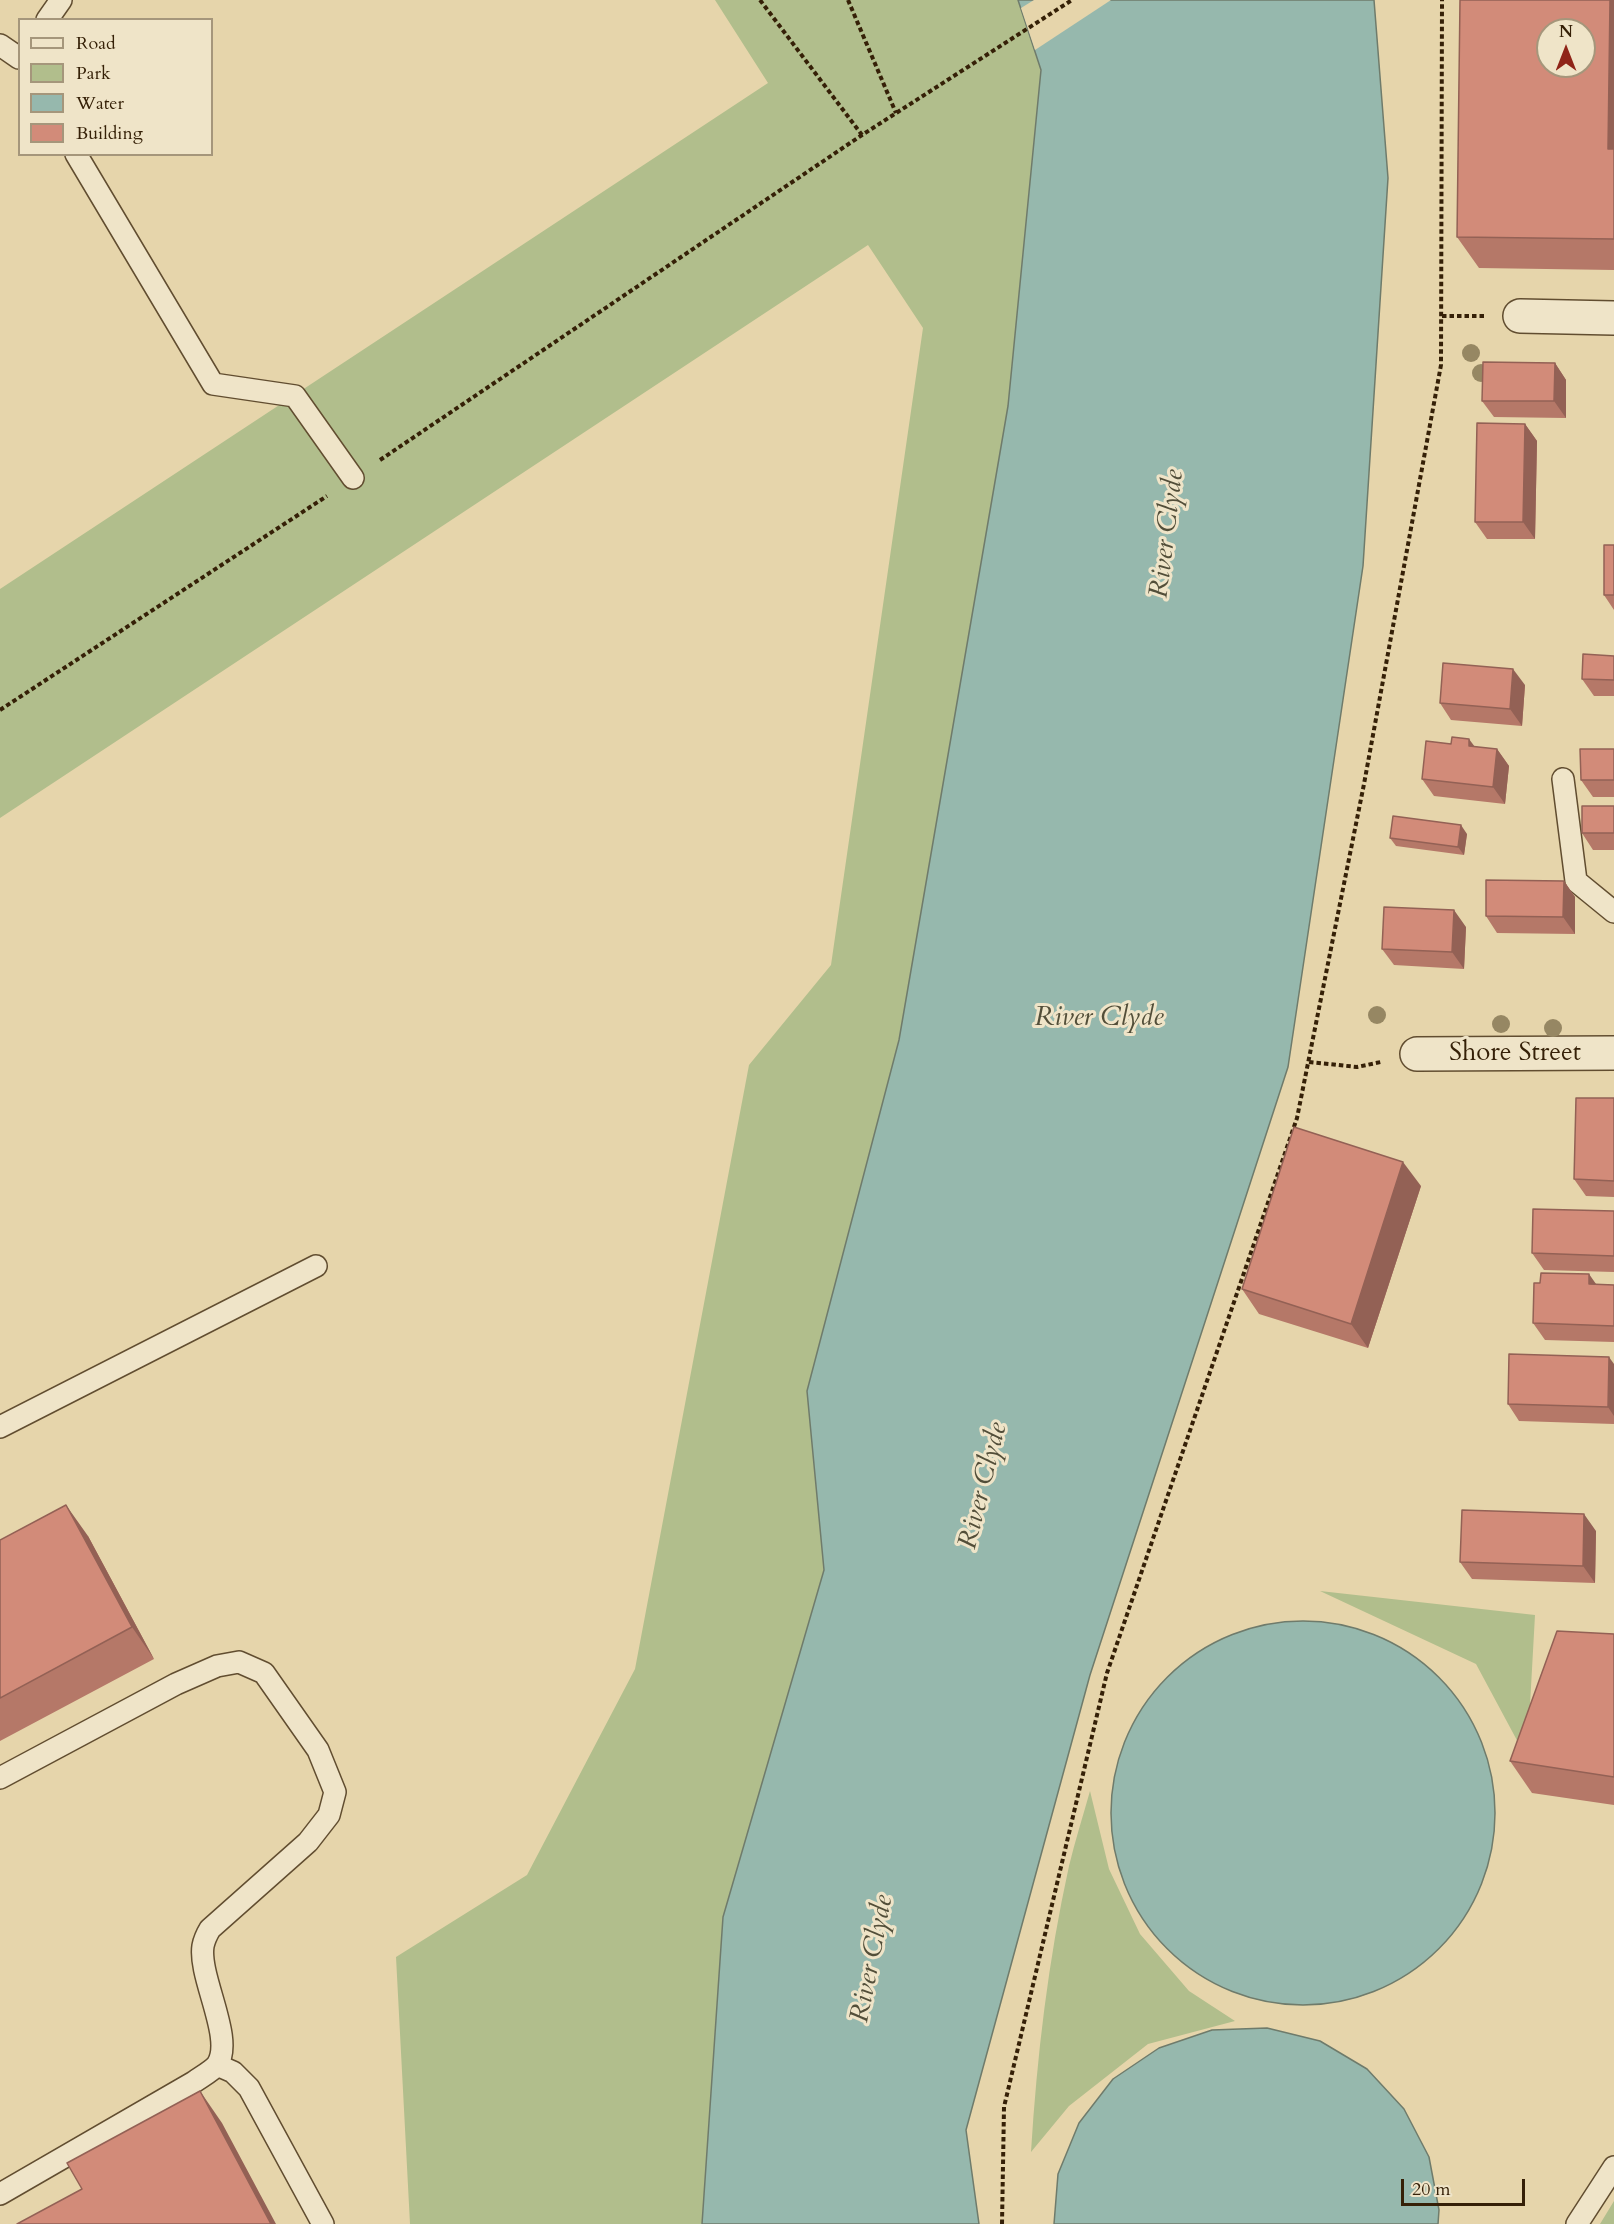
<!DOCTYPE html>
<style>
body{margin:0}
#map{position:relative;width:1614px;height:2224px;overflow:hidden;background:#e6d5ab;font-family:Cardo,serif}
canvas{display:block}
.legend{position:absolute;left:18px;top:18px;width:195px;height:138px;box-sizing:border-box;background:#efe4c8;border:2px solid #a5967b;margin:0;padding:8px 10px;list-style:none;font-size:18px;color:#352007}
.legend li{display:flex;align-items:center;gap:12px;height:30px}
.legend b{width:30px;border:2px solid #a5967b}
.north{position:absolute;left:1536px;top:18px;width:60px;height:60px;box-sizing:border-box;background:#efe4c8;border:2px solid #a5967b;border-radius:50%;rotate:0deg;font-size:16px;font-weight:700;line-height:24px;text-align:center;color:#352007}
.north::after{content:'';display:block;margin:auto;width:21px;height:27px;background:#8f2418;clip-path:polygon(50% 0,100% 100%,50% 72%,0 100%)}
.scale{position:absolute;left:1401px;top:2179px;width:124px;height:27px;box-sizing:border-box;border:3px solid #352007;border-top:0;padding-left:8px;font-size:18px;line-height:21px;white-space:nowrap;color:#352007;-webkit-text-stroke:4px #efe4c8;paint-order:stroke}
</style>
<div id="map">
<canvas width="1614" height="2224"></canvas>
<ul class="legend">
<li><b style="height:8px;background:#efe4c8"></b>Road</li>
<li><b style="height:16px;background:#b1be8c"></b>Park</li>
<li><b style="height:16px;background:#96b8ad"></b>Water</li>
<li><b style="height:16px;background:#d28b79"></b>Building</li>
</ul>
<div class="north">N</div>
<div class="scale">20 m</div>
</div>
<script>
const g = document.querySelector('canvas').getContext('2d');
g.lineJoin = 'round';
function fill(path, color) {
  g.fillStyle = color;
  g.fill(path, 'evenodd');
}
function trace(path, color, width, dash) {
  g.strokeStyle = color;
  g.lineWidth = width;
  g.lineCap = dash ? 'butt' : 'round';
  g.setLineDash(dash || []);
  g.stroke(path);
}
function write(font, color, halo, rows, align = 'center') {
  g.font = font + ' Cardo,serif';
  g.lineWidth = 6;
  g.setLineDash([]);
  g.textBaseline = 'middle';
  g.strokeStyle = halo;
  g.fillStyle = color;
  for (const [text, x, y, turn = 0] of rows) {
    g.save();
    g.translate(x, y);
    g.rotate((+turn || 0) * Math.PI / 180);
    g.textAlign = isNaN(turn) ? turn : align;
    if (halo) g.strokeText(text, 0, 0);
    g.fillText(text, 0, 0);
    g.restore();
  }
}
fill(new Path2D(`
 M715,0h303l23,69 -33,337 -109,634 -92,351 17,179 -101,347 -21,307h-292l-14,-267 131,-82 108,-206 114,-604 82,-100 92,-637 -55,-83 -868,573v-229l768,-506z
 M1320,1591l215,24 -8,144 -51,-95z
 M1090,1791l19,78 31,65 49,57 46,30 -87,23 -79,62 -38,46c6,-96 17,-191 38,-286 6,-25 14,-50 21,-75z
 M1614,2201v23h-14z`), '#b1be8c');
const water = new Path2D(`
 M1018,0h356l14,178 -25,388 -75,501 -198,608 -124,455 13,94h-277l21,-307 101,-347 -17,-179 92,-351 109,-634 33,-336z
 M1111 1813a192 192 0 1 1 384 0a192 192 0 1 1-384 0Z
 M1267,2028l53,13 47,28 37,40 25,48 10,53 -1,14h-384l4,-50 21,-51 34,-44 46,-31 53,-18z`);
fill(water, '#96b8ad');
trace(water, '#6f7b6b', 1.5);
fill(new Path2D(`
 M1034,0h77l-76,50 -14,-42z`), '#e6d5ab');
const service = new Path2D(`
 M47,20l14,-20
 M0,45l19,13 1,-2
 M76,154l137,230 82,12 58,82
 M1563,779l13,102 38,31
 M0,1427l316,-161
 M0,1778l176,-94 41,-18 22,-4 25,11 54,77 17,42 -6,23 -21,27 -98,87c-3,5 -6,12 -7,17 -5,31 32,93 14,119 -5,6 -16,12 -23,17l-194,112
 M217,2065l16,7 16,16 74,136
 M1577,2224l37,-57`);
const minor = new Path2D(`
 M1520,316l94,2
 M1417,1054l197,-1`);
trace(service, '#614d30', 24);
trace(minor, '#614d30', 36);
trace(new Path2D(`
 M760,0l102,135
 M848,0l48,113
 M1442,316h42
 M380,460l482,-325 210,-135
 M0,710l327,-214
 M1309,1062l48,5 24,-5
 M1002,2224l2,-117 103,-434 190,-555 67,-334 77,-419 1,-365`), '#352007', 4, [4.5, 3]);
trace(service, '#efe4c8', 21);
trace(minor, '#efe4c8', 33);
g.fillStyle = '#968763';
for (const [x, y] of [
 [1471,353],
 [1481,373],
 [1377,1015],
 [1501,1024],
 [1553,1028]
]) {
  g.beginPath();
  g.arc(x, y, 9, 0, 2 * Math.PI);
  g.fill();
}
fill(new Path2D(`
 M1614,0v270l-135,-2 -22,-31z
 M1555,363l11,17v38l-72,-1 -12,-16z
 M1525,424l12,17 -2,98h-48l-12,-17z
 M1614,545v65l-10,-15z
 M1614,656v40h-20l-12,-17z
 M1525,685l-3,41 -71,-6 -11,-17z
 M1451,744l46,5 12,17 -4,38 -71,-8 -12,-17z
 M1614,749v48h-21l-12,-17z
 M1614,806v44h-21l-11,-17z
 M1467,834l-3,21 -68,-9 -6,-8z
 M1564,881l11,16v37l-78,-1 -11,-17z
 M1466,927l-2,42 -70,-4 -12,-16z
 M1614,1098v99l-28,-1 -12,-17z
 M1421,1186l-53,162 -109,-34 -17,-25z
 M1614,1211v61l-70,-2 -12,-17z
 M1596,1284l18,1v57l-69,-2 -12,-17z
 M1614,1364v60l-95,-3 -11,-17z
 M1596,1531l-1,52 -123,-4 -12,-17z
 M88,1536l66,123 -154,82v-201z
 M1614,1634v171l-82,-12 -22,-32z`), '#b57868');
fill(new Path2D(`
 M1610,0h4v157l-6,-8z
 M1555,363l11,17v38l-12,-17z
 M1525,424l12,17 -2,98 -12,-17z
 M1513,669l12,16 -3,41 -12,-17z
 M1469,739l12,16 -12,-9z
 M1497,749l12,17 -4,38 -12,-17z
 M1461,825l6,9 -3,21 -6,-8z
 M1564,881l11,16v37l-12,-17z
 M1454,910l12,17 -2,42 -12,-17z
 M1403,1162l18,24 -53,162 -17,-24z
 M1589,1274l12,17 -12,-7z
 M1609,1357l5,7v52l-6,-9z
 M66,1505l22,31 66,123 -22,-32z
 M1584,1514l12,17 -1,52 -12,-17z
 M200,2091l22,32 54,101h-5z`), '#936155');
const building = new Path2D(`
 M1460,0h150l-2,149h6v90l-157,-2zM1548,30h36v36h-36z
 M1483,362l72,1 -1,38h-72z
 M1477,423l48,1 -2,98h-48z
 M1604,545h10v50h-10z
 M1583,654l31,2v24l-32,-1z
 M1443,663l70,6 -3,40 -70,-6z
 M1452,737l17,2v7l28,3 -4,38 -71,-8 4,-38 25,3z
 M1580,749h34v31h-33z
 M1582,806h32v27h-32z
 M1393,816l68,9 -3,22 -68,-9z
 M1486,880l78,1 -1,36 -77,-1z
 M1384,907l70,3 -2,42 -70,-3z
 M1576,1098h38v83l-40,-2z
 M1294,1127l109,35 -52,162 -109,-35z
 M1533,1209l81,2v45l-82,-3z
 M1541,1273l48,1v10l25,1v41l-81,-3 1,-40h6z
 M1509,1354l100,3 -1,50 -100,-3z
 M66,1505l66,122 -132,71v-158z
 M1462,1510l122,4 -1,52 -123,-4z
 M1557,1631l57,3v143l-104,-16z
 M200,2091l71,133h-254l65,-35 -15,-26z`);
fill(building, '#d28b79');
trace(building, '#936155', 1.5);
write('26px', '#352007', '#efe4c8', [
 ["Shore Street",1515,1054]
]);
write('italic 27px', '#524e39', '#efe4c8', [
 ["River Clyde",1168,534,-83],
 ["River Clyde",1099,1019],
 ["River Clyde",984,1486,-76],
 ["River Clyde",873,1959,-79]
]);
</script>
